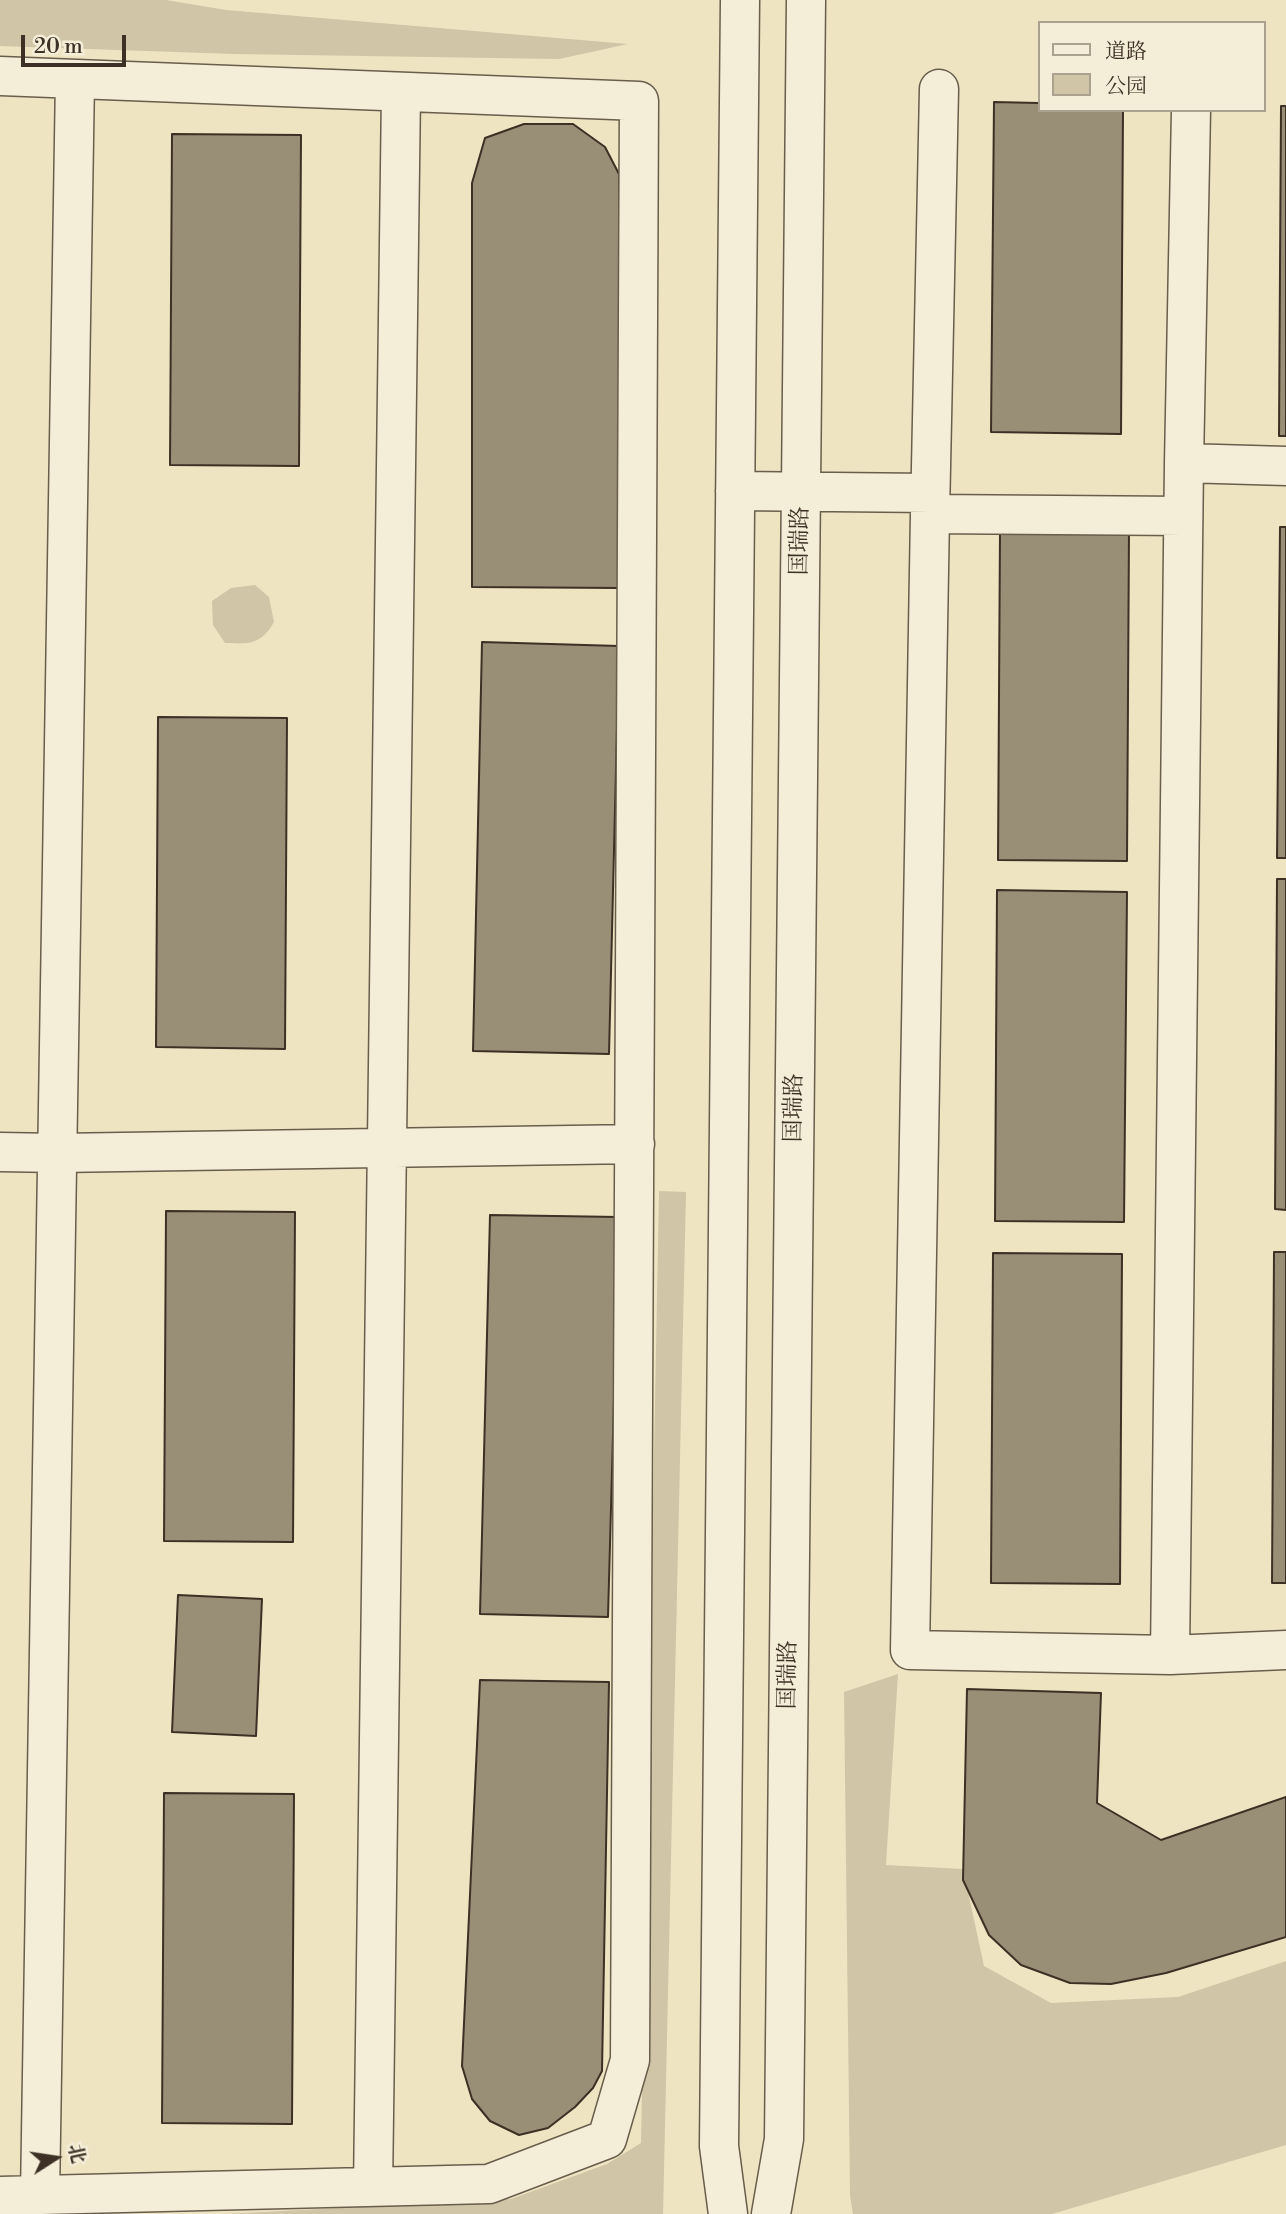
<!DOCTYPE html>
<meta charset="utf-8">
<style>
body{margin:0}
#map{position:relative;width:1286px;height:2214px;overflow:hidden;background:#eee4c2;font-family:"Libre Bodoni","Noto Serif SC",serif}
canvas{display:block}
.legend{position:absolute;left:1038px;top:21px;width:228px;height:91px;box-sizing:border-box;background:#f4edd7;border:2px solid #aba18f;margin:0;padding:9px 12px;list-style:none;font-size:21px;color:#3d3024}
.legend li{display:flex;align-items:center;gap:14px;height:35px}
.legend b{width:35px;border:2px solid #aba18f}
.north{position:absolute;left:21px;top:2123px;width:70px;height:70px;-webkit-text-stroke:5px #f4edd7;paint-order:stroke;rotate:78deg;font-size:19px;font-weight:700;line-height:28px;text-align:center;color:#3d3024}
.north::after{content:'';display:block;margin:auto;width:24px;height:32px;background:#3d3024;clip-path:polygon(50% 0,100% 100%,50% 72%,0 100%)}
.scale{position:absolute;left:21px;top:35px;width:105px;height:32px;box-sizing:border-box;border:4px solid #3d3024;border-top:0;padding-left:9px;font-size:21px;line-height:24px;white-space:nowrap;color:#3d3024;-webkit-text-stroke:5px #f4edd7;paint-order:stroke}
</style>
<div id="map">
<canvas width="1286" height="2214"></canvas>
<ul class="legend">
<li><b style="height:9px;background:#f4edd7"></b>道路</li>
<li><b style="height:19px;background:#d0c5a7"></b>公园</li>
</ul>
<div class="north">北</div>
<div class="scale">20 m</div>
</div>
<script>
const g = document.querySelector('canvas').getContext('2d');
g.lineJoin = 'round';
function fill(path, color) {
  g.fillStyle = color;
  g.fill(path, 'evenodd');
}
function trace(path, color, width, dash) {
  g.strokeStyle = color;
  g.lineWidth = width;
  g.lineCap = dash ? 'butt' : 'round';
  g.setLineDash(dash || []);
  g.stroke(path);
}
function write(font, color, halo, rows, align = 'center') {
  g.font = font + ' "Libre Bodoni","Noto Serif SC",serif';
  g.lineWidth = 5;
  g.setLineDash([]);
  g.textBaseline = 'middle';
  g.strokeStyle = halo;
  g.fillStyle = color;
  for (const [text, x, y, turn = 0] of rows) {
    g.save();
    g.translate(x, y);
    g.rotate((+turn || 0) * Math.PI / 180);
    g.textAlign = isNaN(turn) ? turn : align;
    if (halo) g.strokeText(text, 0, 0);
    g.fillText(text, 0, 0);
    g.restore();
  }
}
fill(new Path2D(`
 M0,0h166l60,10 402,34 -69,15 -325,-5 -234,-8z
 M255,585l14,12 5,25c-13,23 -25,22 -49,21l-12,-18 -1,-24 19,-13z
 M659,1191l27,1 -23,1022h-439l287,-15 96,-35 34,-21z
 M898,1674l-12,191 77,4 21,97 67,37 127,-6 108,-36v184l-234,69h-199l-3,-19 -6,-503z`), '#d0c5a7');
const building = new Path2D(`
 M994,102l45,1v7h84l-2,324 -130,-2z
 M1281,106h5v330h-7z
 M524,124h49l32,23 14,27v414l-147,-1v-404l13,-45z
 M172,134l129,1 -2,331 -129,-1z
 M1280,527h6v331h-9z
 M1000,530l129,1 -2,330 -129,-1z
 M482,642l137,4 -10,408 -136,-3z
 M158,717l129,1 -2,331 -129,-2z
 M1277,879h9v331l-11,-1z
 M997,890l130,2 -3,330 -129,-1z
 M166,1211l129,1 -2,330 -129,-1z
 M490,1215l129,2 -11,400 -128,-3z
 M1274,1252h12v331h-14z
 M993,1253l129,1 -2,330 -129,-1z
 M178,1595l84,4 -6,137 -84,-4z
 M480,1680l129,2 -7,389 -9,17 -18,19 -27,21 -29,7 -29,-14 -18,-22 -10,-33z
 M967,1689l134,4 -4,110 64,37 125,-43v140l-120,36 -55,11 -41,-1 -49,-18 -32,-30 -26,-55z
 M164,1793l130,1 -2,330 -130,-1z`);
fill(building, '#998e76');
trace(building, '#3d3024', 2);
const minor = new Path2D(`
 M0,76l639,25 -9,1959 -23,79 -118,45 -489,12
 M939,89l-9,425 253,2
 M1191,110l-7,353 102,3
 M1184,463l-14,1192 116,-5
 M735,491l195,2
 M930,514l-20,1136 260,5
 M0,1152l58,1 577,-9
 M373,2187l28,-2095
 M40,2195l35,-2116
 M728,2214l-9,-68 21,-2146
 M771,2214l13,-75 22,-2139`);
trace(minor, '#695d4c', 41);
trace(minor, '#f4edd7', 38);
write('23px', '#3d3024', '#f4edd7', [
 ["国瑞路",801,541,-89],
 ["国瑞路",795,1108,-89],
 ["国瑞路",789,1675,-89]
]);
</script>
